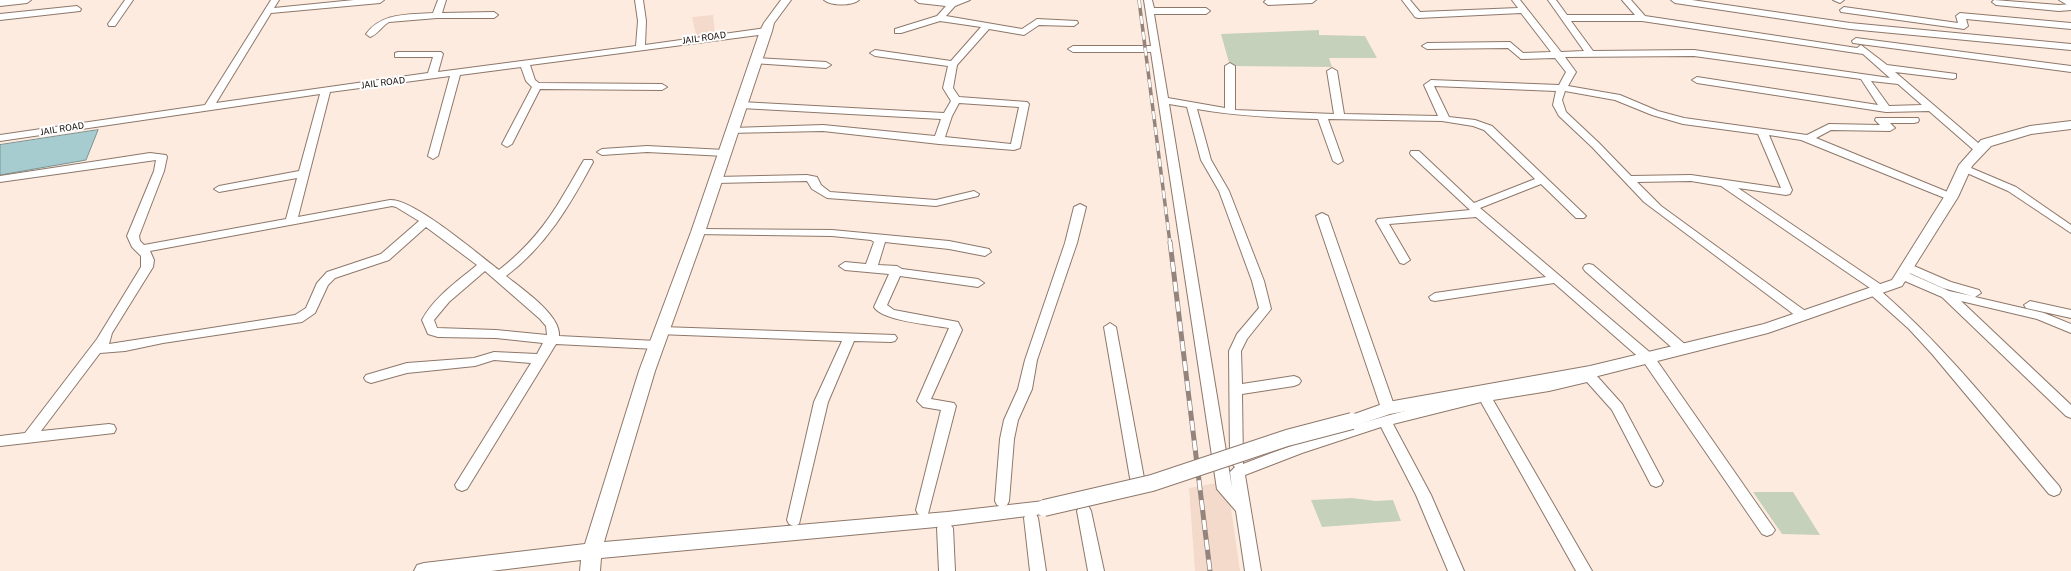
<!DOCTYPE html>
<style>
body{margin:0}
canvas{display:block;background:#feebdf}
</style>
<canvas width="2071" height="571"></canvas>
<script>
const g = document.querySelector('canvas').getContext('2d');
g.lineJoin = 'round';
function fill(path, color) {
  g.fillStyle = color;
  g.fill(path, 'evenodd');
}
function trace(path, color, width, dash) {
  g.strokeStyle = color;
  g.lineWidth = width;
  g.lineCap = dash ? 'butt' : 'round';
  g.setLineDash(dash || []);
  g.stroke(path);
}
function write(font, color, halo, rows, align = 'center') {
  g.font = font + ' "Public Sans",sans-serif';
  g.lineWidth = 4;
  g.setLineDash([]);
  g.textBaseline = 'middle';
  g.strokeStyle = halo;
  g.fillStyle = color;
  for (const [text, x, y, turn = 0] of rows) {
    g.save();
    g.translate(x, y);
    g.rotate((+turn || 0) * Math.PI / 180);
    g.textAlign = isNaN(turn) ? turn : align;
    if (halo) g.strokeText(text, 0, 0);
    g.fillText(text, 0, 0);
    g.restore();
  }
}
fill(new Path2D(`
 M713,15l2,18 -19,2 -4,-18z
 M1227,481l13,90h-45l-6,-83z`), '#f3dacb');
fill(new Path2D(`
 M1319,30v5l46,1 12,22h-48l3,9 -102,-1 -9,-32z
 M1753,492h40l27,43 -38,-1z
 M1352,498l24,3 17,-1 8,21 -79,6 -11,-27z`), '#c6d1bc');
const water = new Path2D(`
 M98,130l-12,30 -86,15v-30z`);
fill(water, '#a6cccf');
trace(water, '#7b9394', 1);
const minor = new Path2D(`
 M0,0h31l-4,3 -27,3z
 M125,0h8l-18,26h-6l-1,-2z
 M271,0h8l-5,8 80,-8h30l-4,3 -109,10 -55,90 212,-30 5,-16h-38v-4l3,-1h43l2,2 -5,18 198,-26 2,-25 -3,-21h8l3,21 -1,24 121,-17 4,3 -4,3 -236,31 5,15 4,3 123,1 5,3 -5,3 -122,-1 -28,55 -5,3 -5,-3 30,-57 -6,-6 -5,-14 -61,8 -22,81 -5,3 -5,-3 22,-80 -120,16 -32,125 92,-17c24,-1 88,54 109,70 27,-21 48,-46 65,-76 7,-11 13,-23 20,-34h8l1,2c-23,43 -47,84 -87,114 16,13 55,39 53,60l97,5 5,1 1,3 -1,3 -5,1 -100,-5 -89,145 -5,2 -5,-2 -2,-4 76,-122 -37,-3 -19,6 -68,7 -36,10 -5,-2 -2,-3 2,-3 41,-12 67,-5 20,-6 43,2 6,-11 -47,-5 -58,-1 -10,-3 -6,-14c12,-23 36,-39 55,-55l-51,-38 -37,33 -54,18 -7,7 -13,28 -13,9 -139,21 -38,8 -25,2 -59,78 68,-7 5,1 2,4 -2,4 -114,13v-10l25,-3 72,-94 44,-72v-11l-9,-9 -5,-11 27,-65 2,-11 -156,22v-6l150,-23 16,2 1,2 -3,14 -25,65 1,5 4,4 142,-26 11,-41 -78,14 -5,-3 5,-3 80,-15 21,-77 -320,47v-6l205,-30zM392,206l4,1 23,14 -38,33 -54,18 -10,11 -11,25 -11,7 -186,29 3,-11 41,-66 1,-7 -4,-9zM485,271l55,48 6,7 1,9 -51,-5 -59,-2 -3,-8 15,-18z
 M438,0h8l-4,13 52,-1 4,3 -4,3h-57l-48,4c-7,4 -12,13 -19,15l-4,-3c16,-22 42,-19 67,-21z
 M824,0h35c-7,6 -28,6 -35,0z
 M915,0h55l-15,6 -9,10 76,13 15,-10 40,2 1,2 -4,3 -35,-1 -15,10 -35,-6 -32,36 -4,23 6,9 68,5 2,2 -9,44 -6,2 -75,-6 -116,-13 -95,2 -1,-2 5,-3 91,-3 112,11 6,-17 -200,-11 -5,-3 5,-3 203,11 7,-12 -8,-13 5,-22 -73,-10 -5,-3 5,-3 76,11 30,-34 -41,-6 -39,12h-6v-4l42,-13 9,-10 -27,-3zM959,103l60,4 -8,37 -66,-7 7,-21z
 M1144,0h8l2,8h52l4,3 -4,3h-52l14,84 57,10v-42l5,-3 5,3v44l99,4 -7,-43 5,-3 5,3 7,43 94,2 -14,-31 7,-5 128,5 7,-13 -11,-14 -34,1 -13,-11 -81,1 -5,-3 5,-3 83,-1 13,11 28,-1 -30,-39 -103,5 -3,-1 -13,-17h8l10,12 98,-4 -6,-8h8l41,52 23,-1 -36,-51h8l11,15h68l-13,-15h9l14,16 212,32 4,-3 26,20 69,9v4l-3,1 -58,-7 89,76 1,2 -1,2h-8l-47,-41 -43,1 -189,-29 -5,-3 5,-3 181,28 -17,-26 -167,-23 -129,1 11,15 -8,14 52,9 38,16 26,7 123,17 22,-11 51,1 -5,-5 1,-2h42l1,2 -1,2 -4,1h-24l5,5 -5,3 -59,-1 -15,8 139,57 1,2 -1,2h-8l-146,-59 -32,-5 23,55 -2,4 -4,1 -48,-7 145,98 2,3 -3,3c66,58 120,127 177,194l2,4 -2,4 -5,2 -5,-2 -117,-140 -23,-25 -39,-35 -2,-3 2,-3 -149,-102 -30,-5 -54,1 24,24 147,107 2,3 -2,3h-8l-156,-117 -52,-55 -33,-31 -6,-11 3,-14 -122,-5 15,31 26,3 17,6 92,88 2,2 -2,2h-8l-35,-34 -61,24 173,147 122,175 -3,4 -5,2 -5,-2 -119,-173 -89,-78 -119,18 -4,-1 -2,-3 6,-4 111,-16 -70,-60 -87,7 21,36 -6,4 -4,-1 -24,-42 2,-2 92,-9 -59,-55 -1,-2 1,-2h8l55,52 61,-24 -51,-49 -11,-4 -31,-5 -114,-2 15,42 -5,3 -5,-3 -15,-42c-41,-1 -80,-3 -121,-10l14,51 18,31 35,90 7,28 -24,30 -6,12 1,33 52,-8 5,2 2,3 -2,3 -5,2 -52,8 1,70c76,-30 153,-53 233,-70l-2,-3 2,-3h10l2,3 61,-9 34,-9 2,-4h10l1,6 26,29 41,77 -2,4 -5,2 -5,-2 -39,-75 -25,-28 -38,9 -56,9 99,171h-16l-95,-169 -88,22 38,71 33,76h-16l-32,-76 -35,-68 -79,26 -57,22 16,96h-16l-9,-60 -19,-22 -66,-437h-78l-5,-3 5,-3h78zM1571,21h71l221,33 27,24 -196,-28 -101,1zM1871,81l27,3 24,21 -33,1zM1565,91l50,9 37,15 31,9 75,10 23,54 -90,-13 -60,1 -32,-33 -33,-31 -4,-12zM1169,104l18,3 14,53 18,31 33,90 7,27 -22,26 -8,17 1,111 5,5 -5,5 2,16z
 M1266,0h50l-4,3 -44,2 -4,-3z
 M1671,0h21l158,23 221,21v6l-221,-21 -175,-26z
 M1833,0h11l-4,3z
 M1994,0l65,5 12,-1v6l-12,1 -63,-6 -4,-3z
 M77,6l4,3 -1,2 -80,9v-6z
 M1844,7l114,16 -2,-7 4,-3 111,10v6l-105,-10 2,7 -4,3 -123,-17 -1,-2z
 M1856,38l215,28v6l-218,-29 -1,-2z
 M756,58l70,4 5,3 -5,3 -73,-5 -2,-2z
 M647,146l78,4 5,3 -5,3 -78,-4 -45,3 -5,-3 5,-3z
 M1964,165l52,22 55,38v8l-63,-42 -48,-21 -1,-2 1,-2z
 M807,175l10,2 4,8 9,7 106,8 38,-9 5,3 -1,2 -42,10 -109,-8 -15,-9 -5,-8 -91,2 -5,-3 5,-3z
 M1080,204l6,3 -9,36 -40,117 -5,29 -14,31 -4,19 -5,62 -2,4 -5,2 -5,-2 -2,-4 5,-62 4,-19 14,-31 7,-29 40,-117 9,-36z
 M1322,213l6,3 67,192 -2,3h-10l-2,-3 -65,-192z
 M698,229l134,1 117,11 40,8 2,3 -6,4 -36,-7 -64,-7 -7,23 19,1 5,3 76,10 6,4 -6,4 -78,-11 -13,29 7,5 64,12 4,8 -31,69 23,4 2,3 -28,108 -5,2 -5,-2 -2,-4 25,-100 -18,-3 -6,-6 32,-73c-16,-3 -67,-7 -75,-21l15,-33 -44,-4 -6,-4 6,-4 21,2 8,-22 -3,-2 -39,-4 -138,-2 -2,-2 2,-2z
 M1907,263l44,19 28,8 2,3 -6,4 69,16 27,11v9l-34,-14 -76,-18 110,104v13l-5,-2 -124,-119 -44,-19 -2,-3 6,-4 4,1 43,19 23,5 -29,-8 -40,-18 -2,-3 2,-3z
 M1589,264l4,1 94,81 1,3 -1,3h-10l-92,-81 -2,-3 2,-3z
 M2030,301l41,9v8l-45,-10 -2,-3z
 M1110,323l6,4 28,151 -2,4 -5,2 -5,-2 -2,-4 -26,-151z
 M662,327l233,8 2,3 -2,3 -4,1 -37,-1 -26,61 -29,122 -5,2 -5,-2 -2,-4 27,-118 28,-61 -184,-7 -2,-3 2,-3z
 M1084,505l5,2 2,4 13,60h-16l-11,-60 2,-4z
 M1031,512l5,2 2,4 8,53h-16l-6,-53 2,-4z
 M945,522l5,2 3,4 2,43h-16l-2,-43 3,-4z`);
const major = new Path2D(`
 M781,0h10l-17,23 -2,8 -67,201 -50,139 -51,171 343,-30 97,-11 7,2 2,5 -2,5 -104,13 -346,32 -1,13h-20l1,-11 -90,11h-77l3,-6 7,-2 161,-19 54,-173 52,-139 69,-201 4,-8z
 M2059,0h12v7z
 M2071,121v8l-40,5 -40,12 -19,20 -14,31 -56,89 -134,47 -178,45 -200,36 -38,13 -6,-2 -3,-4 3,-4 42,-15 202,-36 174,-42 128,-44 52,-83 15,-32 22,-25 49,-14z`);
trace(minor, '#8d786b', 2);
trace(major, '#8d786b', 2);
fill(minor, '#fff');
fill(major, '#fff');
const railFar1 = new Path2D(`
 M1139,0l31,243`);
const rail = new Path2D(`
 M1170,242l40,329`);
trace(railFar1, '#93857d', 3.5);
trace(rail, '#93857d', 5);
trace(railFar1, '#fff', 2.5, [8]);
trace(rail, '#fff', 3.5, [10]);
const majorBridge = new Path2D(`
 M1044,508l108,-25 135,-45 65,-17`);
trace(majorBridge, '#8d786b', 18, []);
trace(majorBridge, '#fff', 16);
write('9px', '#160e09', '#fff', [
 ["JAIL ROAD",704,38,-8],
 ["JAIL ROAD",383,83,-7],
 ["JAIL ROAD",62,129,-9]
]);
</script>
